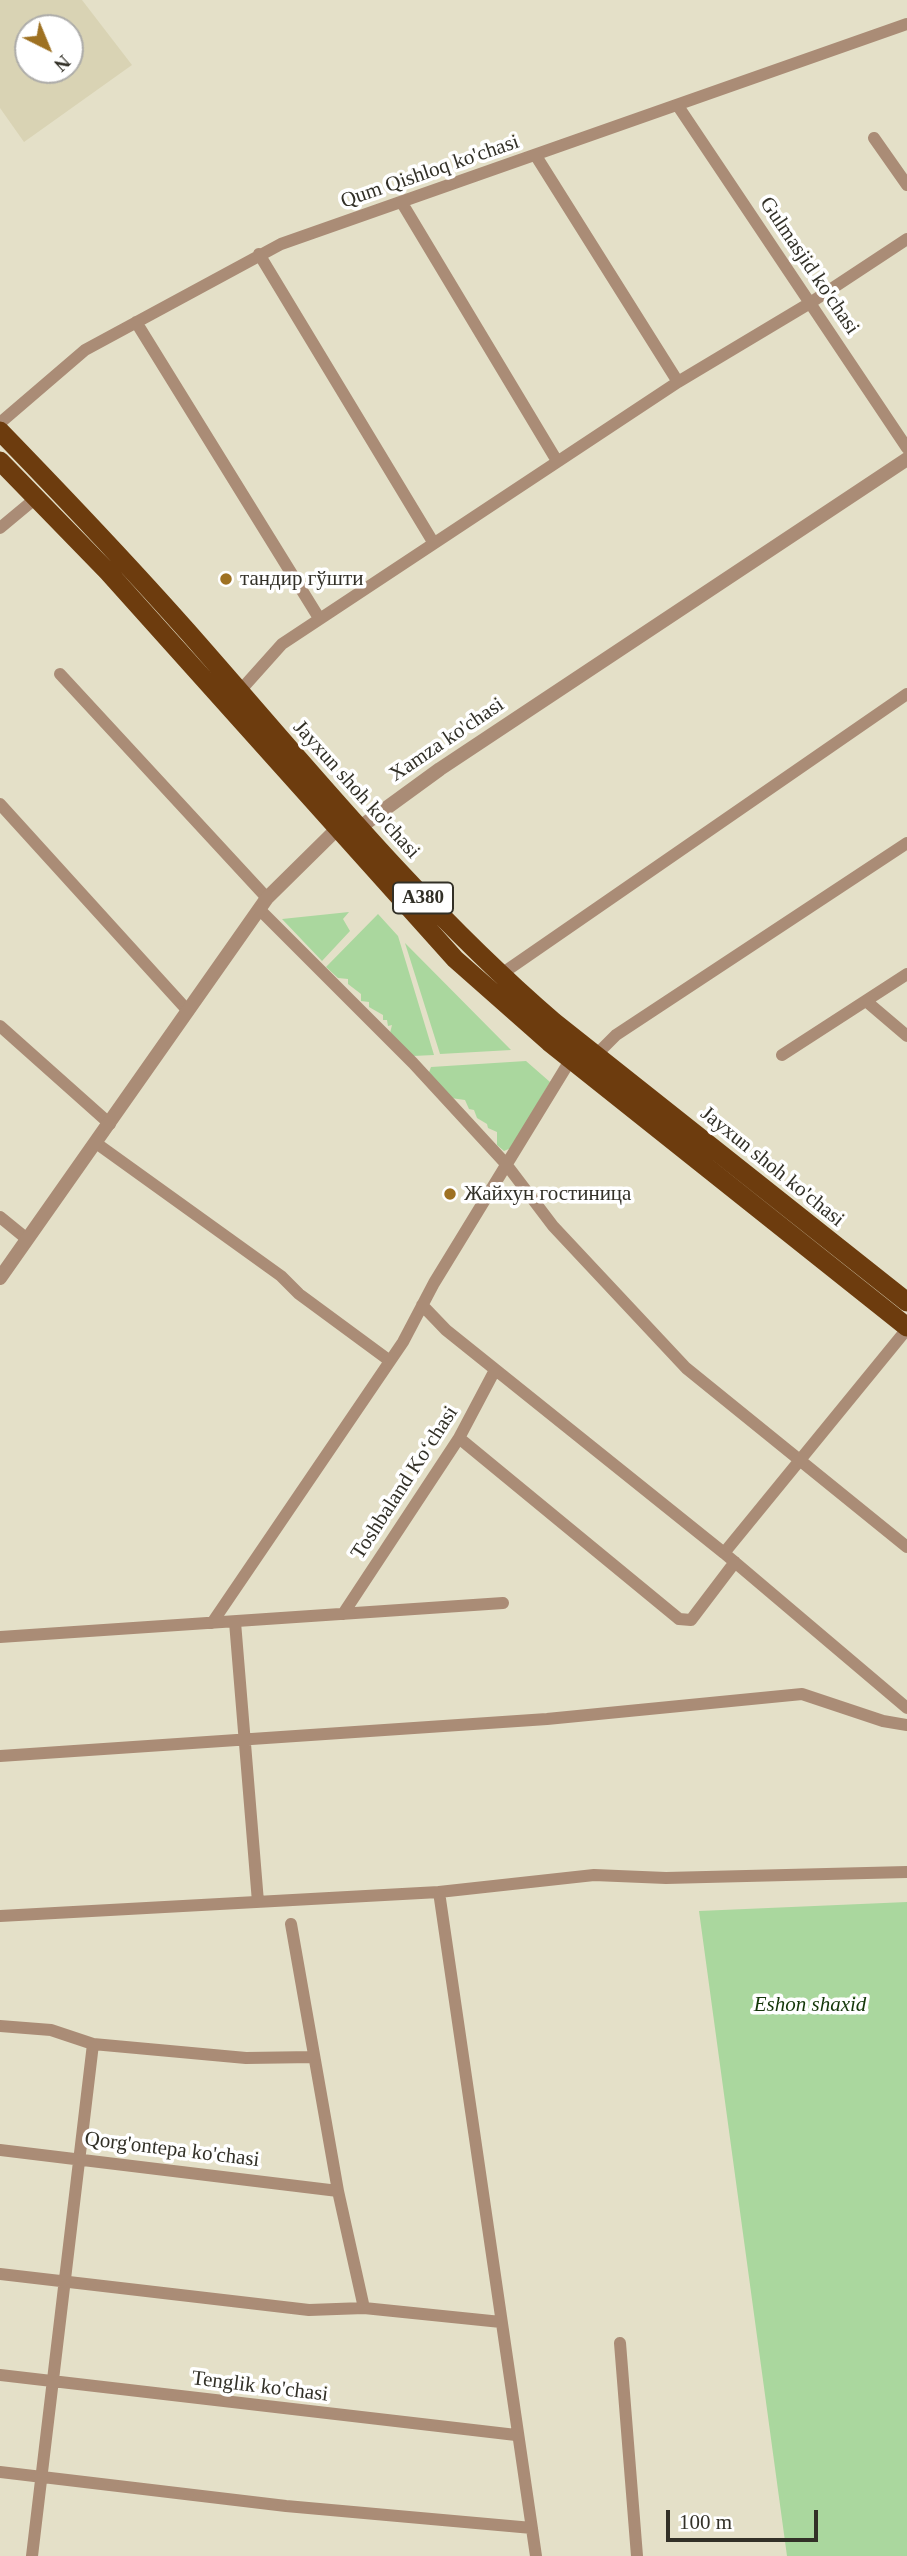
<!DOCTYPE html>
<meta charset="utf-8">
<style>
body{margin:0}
#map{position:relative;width:907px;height:2556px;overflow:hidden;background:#e4e0c8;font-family:Georgia,serif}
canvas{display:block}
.north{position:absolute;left:14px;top:14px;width:70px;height:70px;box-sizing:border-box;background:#fff;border:2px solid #adaca9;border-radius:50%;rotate:137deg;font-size:19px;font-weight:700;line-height:28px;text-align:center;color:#323027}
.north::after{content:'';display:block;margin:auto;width:24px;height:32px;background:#9e7122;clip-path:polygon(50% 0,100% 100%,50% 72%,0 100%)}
.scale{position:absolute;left:666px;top:2510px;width:152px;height:32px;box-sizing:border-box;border:4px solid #323027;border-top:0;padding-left:9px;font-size:21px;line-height:24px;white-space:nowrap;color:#323027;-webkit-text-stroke:5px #fff;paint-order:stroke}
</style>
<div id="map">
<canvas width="907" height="2556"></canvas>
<div class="north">N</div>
<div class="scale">100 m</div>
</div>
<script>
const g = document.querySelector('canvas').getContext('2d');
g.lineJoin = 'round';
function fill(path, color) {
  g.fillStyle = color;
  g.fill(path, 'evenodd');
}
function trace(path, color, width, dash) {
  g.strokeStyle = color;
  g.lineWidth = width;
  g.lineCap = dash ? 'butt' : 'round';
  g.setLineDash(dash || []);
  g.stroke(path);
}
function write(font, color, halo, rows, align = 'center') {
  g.font = font + ' Georgia,serif';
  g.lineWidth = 7;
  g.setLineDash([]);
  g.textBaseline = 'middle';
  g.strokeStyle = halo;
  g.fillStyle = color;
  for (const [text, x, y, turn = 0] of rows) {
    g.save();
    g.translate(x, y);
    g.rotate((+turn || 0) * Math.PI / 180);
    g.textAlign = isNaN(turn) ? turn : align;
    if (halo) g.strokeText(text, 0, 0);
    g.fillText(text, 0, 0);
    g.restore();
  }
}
fill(new Path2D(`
 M0,0h82l50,65 -108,77 -24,-34zM28,28h42v42h-42z`), '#d9d3b4');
fill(new Path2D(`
 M349,912l-6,7 7,12 -28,30 -40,-42z
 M378,914l20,22 36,119 -21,1 -23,-23 2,-8 -4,1 -1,-6h-4v-5l-14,-8v-5l-8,-1v-7l-13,-10v-5l-10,-1 -12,-11z
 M405,943l106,107 -71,4z
 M526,1061l24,21 -39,66 -7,3 -7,-6v-13l-9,-4 -1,-4 -10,-6 -3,-8 -5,-1 -4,-9 -14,-2 -23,-23 3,-8z
 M907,1902v654h-120l-88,-645z`), '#aad79e');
trace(new Path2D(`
 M678,106l229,342
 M874,138l33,47
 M536,156l142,226
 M402,203l155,258
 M259,254l174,288
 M136,322l183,296
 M0,423l85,-73 196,-106 626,-220
 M0,528l36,-30
 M60,674l207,224
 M239,692l43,-48 396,-262 132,-79 97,-64
 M0,804l188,207
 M259,909l154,154 93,101 47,62 133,142 221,179
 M500,975l407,-281
 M866,1001l41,35
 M0,1026l110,98
 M596,1055l20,-20 291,-192
 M782,1055l125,-81
 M96,1143l185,133 18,18 91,67
 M0,1217l27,22
 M422,1305l24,25 278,223 183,155
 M459,1438l220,181 12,1 44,-58
 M724,1553l183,-224
 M343,1614l116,-176 36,-68
 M235,1622l23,280
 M212,1623l191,-281 31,-59 137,-224
 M0,1637l503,-34
 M0,1756l547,-37 255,-25 81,27 24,4
 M439,1892l97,664
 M0,1916l439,-24 155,-17 72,3 241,-6
 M291,1924l47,267 26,117
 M0,2026l51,4 42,14 153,14 68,-1
 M0,2150l338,41
 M0,2274l309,36 55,-2 137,14
 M620,2343l17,213
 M0,2375l516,60
 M0,2472l286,34 246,22
 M32,2556l61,-512`), '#aa8c76', 12);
trace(new Path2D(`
 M0,1278l267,-380 69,-68 23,-2 81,-59 467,-310`), '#aa8c76', 14);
trace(new Path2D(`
 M0,431c64,66 127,132 188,201 118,134 230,273 366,390l353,280
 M0,461l108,111 347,387 94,83 358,285`), '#6d3c0e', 19);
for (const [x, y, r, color] of [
 [226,579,7,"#9e7122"],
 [450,1194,7,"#9e7122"]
]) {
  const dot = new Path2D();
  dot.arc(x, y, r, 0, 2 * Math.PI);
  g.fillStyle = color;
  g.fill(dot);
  trace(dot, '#fff', 2.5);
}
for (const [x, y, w] of [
 [423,898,60]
]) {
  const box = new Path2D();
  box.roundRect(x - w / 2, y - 15.5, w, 31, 5);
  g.fillStyle = '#fff';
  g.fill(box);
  trace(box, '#323027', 2);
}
write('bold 19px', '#323027', null, [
 ["A380",423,898]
]);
write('21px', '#323027', '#fff', [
 ["Qum Qishloq ko'chasi",430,172,-19],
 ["Gulmasjid ko'chasi",809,266,56],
 ["Xamza ko'chasi",447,740,-34],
 ["Jayxun shoh ko'chasi",356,790,48],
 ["Jayxun shoh ko'chasi",772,1167,39],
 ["Toshbaland Koʻchasi",405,1483,-57],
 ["Qorg'ontepa ko'chasi",172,2150,7],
 ["Tenglik ko'chasi",260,2387,7]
]);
write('21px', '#323027', '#fff', [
 ["тандир гўшти",240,579],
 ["Жайхун гостиница",464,1194]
], 'left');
write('italic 21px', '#143709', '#fff', [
 ["Eshon shaxid",810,2005]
]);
</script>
